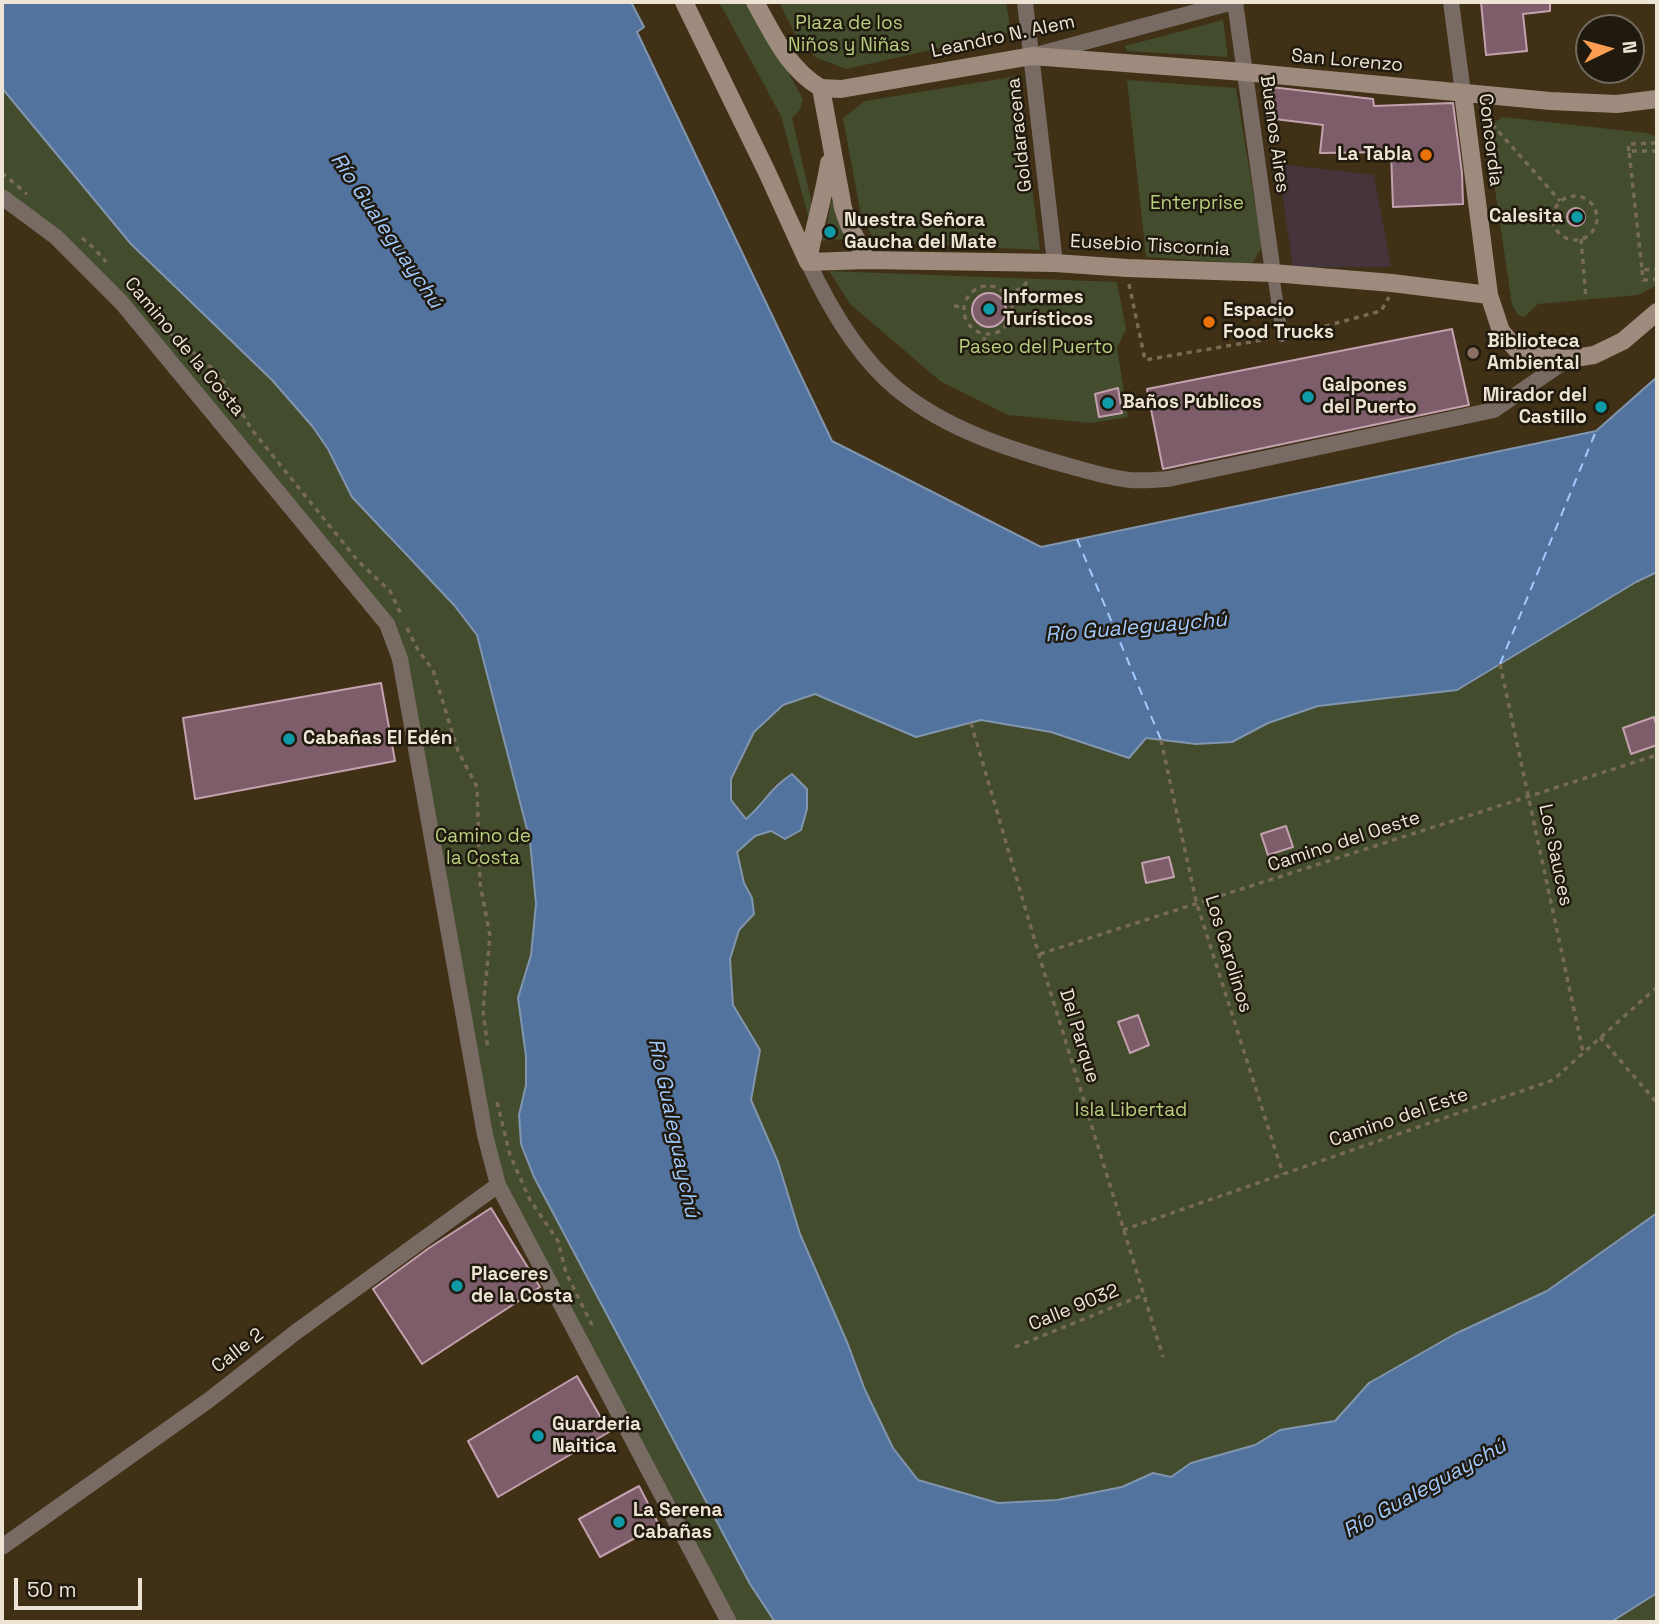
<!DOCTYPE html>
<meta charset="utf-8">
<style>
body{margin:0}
#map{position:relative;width:1659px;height:1624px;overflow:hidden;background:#3f3016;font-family:"Space Grotesk",sans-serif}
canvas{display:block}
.frame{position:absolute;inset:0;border:4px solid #eee4d5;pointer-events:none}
.north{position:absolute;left:1575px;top:14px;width:70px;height:70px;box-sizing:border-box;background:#20190e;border:2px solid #726a5e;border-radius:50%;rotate:85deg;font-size:19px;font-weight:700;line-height:28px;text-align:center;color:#eee4d5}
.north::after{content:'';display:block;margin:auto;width:24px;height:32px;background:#fb9e52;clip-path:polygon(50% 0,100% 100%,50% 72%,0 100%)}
.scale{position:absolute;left:14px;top:1578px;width:128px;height:32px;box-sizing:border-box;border:4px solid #eee4d5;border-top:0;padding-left:9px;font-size:21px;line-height:24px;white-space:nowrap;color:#eee4d5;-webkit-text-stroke:5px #20190e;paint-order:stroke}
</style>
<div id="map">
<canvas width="1659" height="1624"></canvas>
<div class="frame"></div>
<div class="north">N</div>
<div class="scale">50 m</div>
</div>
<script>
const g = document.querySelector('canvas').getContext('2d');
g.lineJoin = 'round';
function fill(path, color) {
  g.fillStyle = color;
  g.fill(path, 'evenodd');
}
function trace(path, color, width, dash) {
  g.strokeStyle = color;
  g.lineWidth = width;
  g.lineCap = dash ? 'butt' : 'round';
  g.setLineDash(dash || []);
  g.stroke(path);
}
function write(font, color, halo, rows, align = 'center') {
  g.font = font + ' "Space Grotesk",sans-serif';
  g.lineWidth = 5;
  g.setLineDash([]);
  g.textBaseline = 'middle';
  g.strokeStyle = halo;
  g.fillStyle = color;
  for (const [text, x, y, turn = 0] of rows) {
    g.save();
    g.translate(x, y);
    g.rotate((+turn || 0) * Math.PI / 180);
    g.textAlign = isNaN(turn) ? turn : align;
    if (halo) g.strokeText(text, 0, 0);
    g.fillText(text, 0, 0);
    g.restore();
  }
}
fill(new Path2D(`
 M1278,164l96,11 17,92h-98z`), '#46343d');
fill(new Path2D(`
 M719,2h30l54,97 -3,11 -8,8 20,86 -2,19 -29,-107z
 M779,2h227l5,30 -165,37 -31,-12 -18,-19z
 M1223,20l5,37 -101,-6 -2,-5z
 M1018,76l22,174 -165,-8 -14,-27 -18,-97 22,-17z
 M1127,80l109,8 26,159 -10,17 -106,-7z
 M2,88l129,156 141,136 41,47 78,114 63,64 23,30 53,206 6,63 -5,51 -13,43 8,58v29l-7,30 2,29 13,34 216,406 25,38h-46l-231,-437 -111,-561 -252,-303 -133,-124z
 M1503,117l143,16 11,4 -1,149 -18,9 -100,9 -14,13 -6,-2 -6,-10 -25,-170 5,-11z
 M831,200l14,27v12l-25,2 7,-16z
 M829,271l288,11 9,47 -9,19 11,69 -37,6 -83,-8 -68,-34 -90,-77z
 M1657,572v641l-110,78 -144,72 -34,20 -34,38 -55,9 -25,15 -64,18 -20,14 -18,-4 -31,14 -65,13 -59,3 -80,-23 -25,-32 -28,-58 -18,-48 -47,-108 -22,-72 -27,-62 9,-50 -27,-45 -3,-46 9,-29 15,-16 -2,-16 -8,-15 -7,-31 18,-16 16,-5 5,-47 -19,25 -11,10 -15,-19v-21l23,-47 29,-27 32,-11 101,43 65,-17 70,12 78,26 17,-20 50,6 36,-2 36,-19 50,-17 139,-16 179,-108z
 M1657,1593v29h-46z`), '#434c2d');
const water = new Path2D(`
 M2,2h629l13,25 -7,5 195,409 209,106 555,-116 61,-54v195l-21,10 -179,108 -139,16 -50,17 -36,19 -36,2 -50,-6 -17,20 -78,-26 -70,-12 -65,17 -101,-43 -32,11 -29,27 -23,47v21l15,19c19,-16 24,-31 46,-45l15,15v20l-6,21 -16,9 -14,-8 -16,5 -18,16 7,31 8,15 2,16 -15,16 -9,29 3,46 27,45 -9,50 27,62 22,72 47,108 18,48 28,58 25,32 80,23 59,-3 65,-13 31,-14 18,4 20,-14 64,-18 25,-15 55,-9 34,-38 86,-49 92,-43 110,-78v380l-46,29h-836l-25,-38 -216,-407 -13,-33 -2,-29 7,-30v-29l-8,-58 13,-43 5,-51 -6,-63 -53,-206 -23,-30 -102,-108 -24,-48 -15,-22 -41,-47 -141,-136 -129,-156z`);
fill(water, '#52739e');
trace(water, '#8195ae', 2);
trace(new Path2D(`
 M1077,539l84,201
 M1500,664l96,-233`), '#a1caff', 2, [9, 7]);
const building = new Path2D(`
 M1481,2h69v9l-27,3 4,37 -41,4z
 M1271,87l102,12 1,7 79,-3 9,70 1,31 -70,3 -2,-55 -71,1 3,-28 -56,-7z
 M1567 217a9 9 0 1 1 18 0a9 9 0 1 1-18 0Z
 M972 310a17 17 0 1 1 34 0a17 17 0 1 1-34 0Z
 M1452,329l17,76 -306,64 -16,-80z
 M1118,388l4,25 -23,4 -4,-23z
 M381,683l14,78 -200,38 -12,-81z
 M1654,717l3,11v17l-26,9 -8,-26z
 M1286,826l7,21 -25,8 -7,-21z
 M1169,857l5,20 -28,6 -4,-20z
 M1138,1015l11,30 -19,8 -12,-31z
 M491,1208l49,79 -118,77 -49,-75 56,-41z
 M577,1376l32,56 -111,65 -30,-56z
 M639,1486l20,39 -59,32 -21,-38z`);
fill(building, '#7d5d6a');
trace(building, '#c4a1af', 2);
trace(new Path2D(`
 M1492,124l68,77
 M1629,151l-1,-7 29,-1
 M1657,151h-28l13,119 15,-1
 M2,173l25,21
 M1553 218a22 22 0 1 1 44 0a22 22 0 1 1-44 0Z
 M82,238l13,11 11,13
 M1581,239l5,60
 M1642,270l1,10 14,-1
 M1129,284l16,76 123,-21
 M964 310a24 24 0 1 1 48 0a24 24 0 1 1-48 0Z
 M1007,296l16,-9 7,-9
 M954,306l11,1
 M1012,314l8,1
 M170,333l49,41 33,56 106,131 32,30 11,23
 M1296,334l85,-23 8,-14
 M984,342l1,-8
 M407,628l11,22 15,20 25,81 19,36 3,96 10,53 -7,74 5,40
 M1500,664l83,388
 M971,723l68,232 124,402
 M1161,740l35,161 87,273
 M1040,954l617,-199
 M1600,1037l57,66
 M497,1102l13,53 20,45 28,41 8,32 26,52
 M1123,1230l430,-150 104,-93
 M1015,1347l128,-52`), '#786b55', 3.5, [5, 5]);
trace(new Path2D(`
 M1273,273l9,63`), '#786b63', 12);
trace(new Path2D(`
 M1025,2l30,261
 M1235,2l38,271
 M1451,2l12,91
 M1036,55l197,-53
 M2,197l54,40 65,65 266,322 13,35 85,476 13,50 231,437
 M808,262c21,45 50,95 89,127 50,41 114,61 176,78 18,5 38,11 57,13 13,1 25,0 38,-1l326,-69 74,-51
 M2,1547l207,-147 87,-68 202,-147`), '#786b63', 16);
trace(new Path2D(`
 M684,2l82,168 42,92
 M755,2c18,32 33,67 66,86
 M821,88l20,1 191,-33 212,16 306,29 67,3 40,-5
 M821,88l22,120 6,17 18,35
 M1463,93l26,202 12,36 16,19 13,6 38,3 26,-4 29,-14 34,-29
 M808,262l59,-2 188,3 72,5 146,5 119,10 97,12
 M808,262c5,-33 16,-65 21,-99`), '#9f8a7e', 18);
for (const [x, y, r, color] of [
 [1426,155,7,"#e8710a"],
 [1577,217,7,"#0f9aa8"],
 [830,232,7,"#0f9aa8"],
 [989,309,7,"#0f9aa8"],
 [1209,322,7,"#e8710a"],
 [1473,353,7,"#8d6e63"],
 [1308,397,7,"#0f9aa8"],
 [1108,403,7,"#0f9aa8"],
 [1601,407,7,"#0f9aa8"],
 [289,739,7,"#0f9aa8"],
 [457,1286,7,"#0f9aa8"],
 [538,1436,7,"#0f9aa8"],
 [619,1522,7,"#0f9aa8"]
]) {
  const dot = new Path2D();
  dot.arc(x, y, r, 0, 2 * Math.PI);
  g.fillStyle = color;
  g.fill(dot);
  trace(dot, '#20190e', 2.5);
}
write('19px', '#b8cf7f', '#20190e', [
 ["Plaza de los",849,24],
 ["Niños y Niñas",849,46],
 ["Enterprise",1197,204],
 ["Paseo del Puerto",1036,348],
 ["Camino de",483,837],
 ["la Costa",483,859],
 ["Isla Libertad",1131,1111]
]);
write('19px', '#eee4d5', '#20190e', [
 ["Leandro N. Alem",1003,37,-12],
 ["San Lorenzo",1347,61,5],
 ["Buenos Aires",1274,134,82],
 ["Goldaracena",1020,135,-96],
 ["Concordia",1490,140,83],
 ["Eusebio Tiscornia",1150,246,3],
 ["Camino de la Costa",184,347,50],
 ["Camino del Oeste",1344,842,-18],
 ["Los Sauces",1555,855,78],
 ["Los Carolinos",1228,954,73],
 ["Del Parque",1079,1036,73],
 ["Camino del Este",1399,1118,-19],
 ["Calle 9032",1074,1308,-22],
 ["Calle 2",238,1351,-38]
]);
write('bold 19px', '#eee4d5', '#20190e', [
 ["La Tabla",1412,155,"right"],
 ["Calesita",1563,217,"right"],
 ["Nuestra Señora",844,221],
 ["Gaucha del Mate",844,243],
 ["Informes",1003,298],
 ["Turísticos",1003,320],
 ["Espacio",1223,311],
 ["Food Trucks",1223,333],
 ["Biblioteca",1487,342],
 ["Ambiental",1487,364],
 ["Galpones",1322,386],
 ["del Puerto",1322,408],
 ["Mirador del",1587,396,"right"],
 ["Castillo",1587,418,"right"],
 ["Baños Públicos",1122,403],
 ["Cabañas El Edén",303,739],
 ["Placeres",471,1275],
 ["de la Costa",471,1297],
 ["Guarderia",552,1425],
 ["Naitica",552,1447],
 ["La Serena",633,1511],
 ["Cabañas",633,1533]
], 'left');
write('italic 21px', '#a1caff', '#20190e', [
 ["Río Gualeguaychú",386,231,56],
 ["Río Gualeguaychú",1136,628,-5],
 ["Río Gualeguaychú",673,1128,78],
 ["Río Gualeguaychú",1425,1489,-29]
]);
</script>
